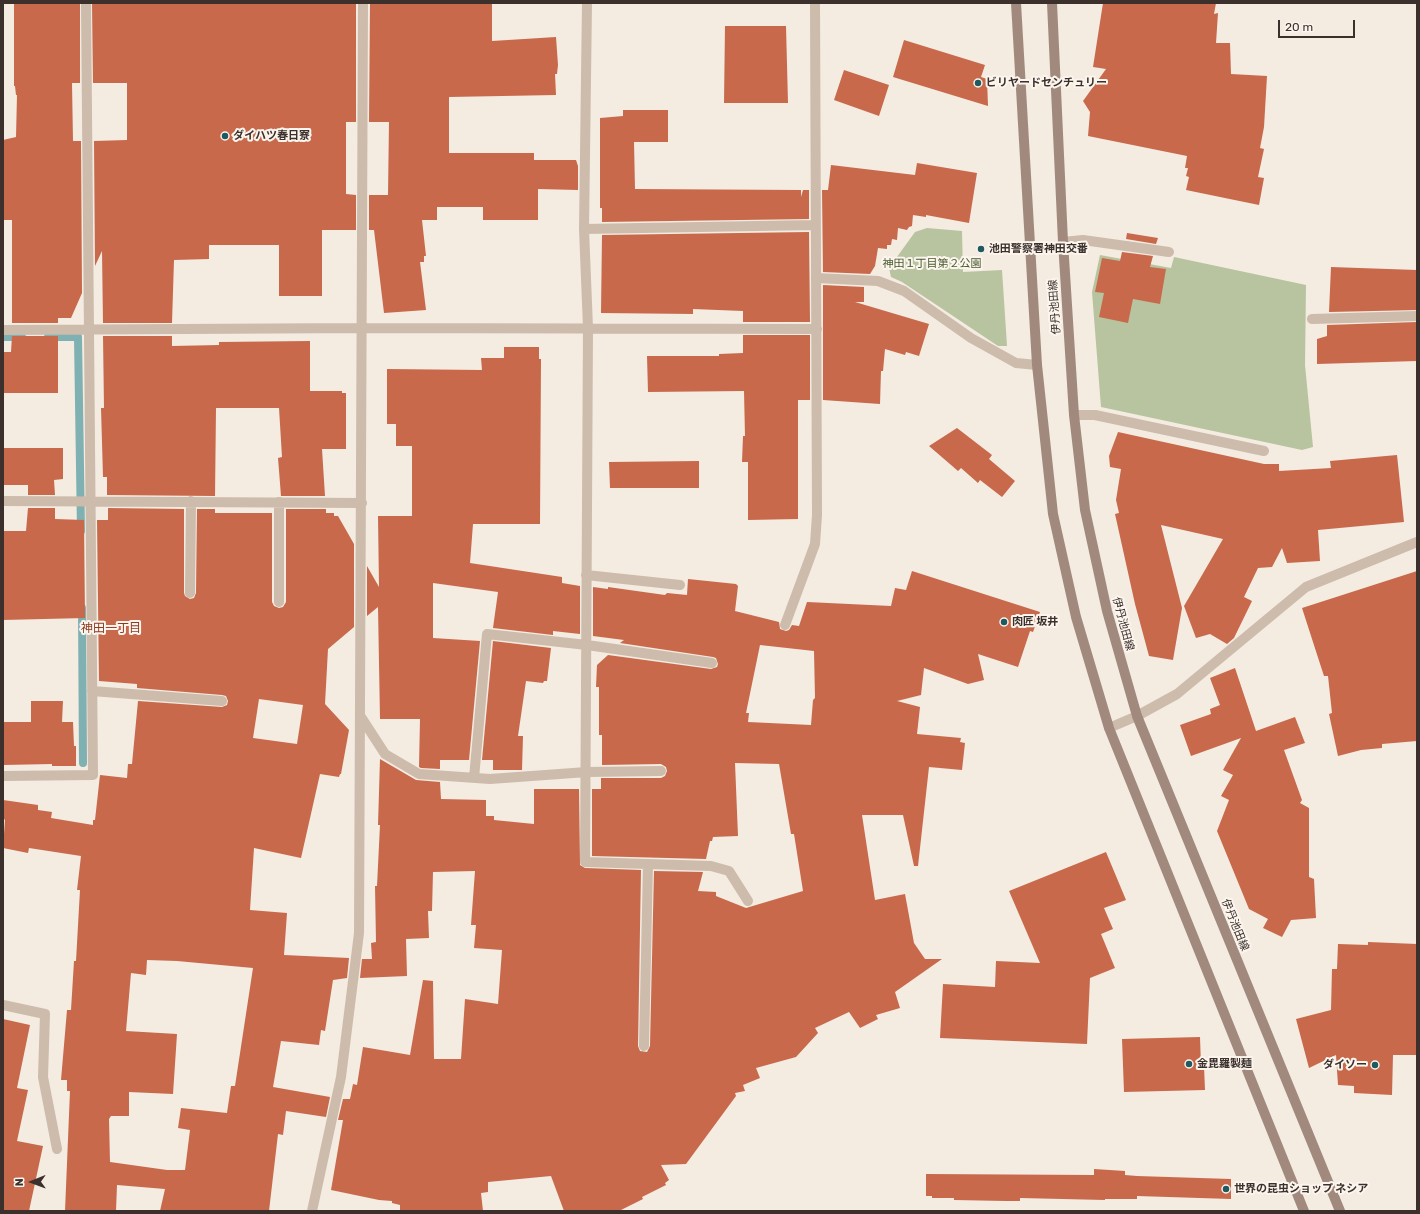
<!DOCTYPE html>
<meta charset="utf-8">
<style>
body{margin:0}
#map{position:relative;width:1420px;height:1214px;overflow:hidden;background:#f4ebe1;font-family:Rubik,sans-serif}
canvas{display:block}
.frame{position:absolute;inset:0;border:4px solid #3b302b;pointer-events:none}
.north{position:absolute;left:12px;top:1162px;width:40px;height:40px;-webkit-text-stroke:3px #fbf5ee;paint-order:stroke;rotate:269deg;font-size:11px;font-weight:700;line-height:16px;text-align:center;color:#3b302b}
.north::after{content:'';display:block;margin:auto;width:14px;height:18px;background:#3b302b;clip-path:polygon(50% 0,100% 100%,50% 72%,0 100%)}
.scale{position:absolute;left:1278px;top:20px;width:77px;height:18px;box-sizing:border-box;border:2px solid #3b302b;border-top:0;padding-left:5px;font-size:12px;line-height:14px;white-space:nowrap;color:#3b302b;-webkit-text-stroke:3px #fbf5ee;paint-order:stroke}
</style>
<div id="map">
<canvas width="1420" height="1214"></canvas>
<div class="frame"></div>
<div class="north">N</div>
<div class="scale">20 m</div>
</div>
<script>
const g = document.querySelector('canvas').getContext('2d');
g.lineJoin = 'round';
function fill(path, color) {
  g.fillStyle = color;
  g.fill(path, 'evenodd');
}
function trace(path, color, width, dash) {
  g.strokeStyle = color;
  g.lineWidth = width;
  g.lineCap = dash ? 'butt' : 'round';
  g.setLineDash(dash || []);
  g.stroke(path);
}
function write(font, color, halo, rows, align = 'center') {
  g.font = font + ' Rubik,"Noto Sans JP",sans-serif';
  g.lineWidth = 4;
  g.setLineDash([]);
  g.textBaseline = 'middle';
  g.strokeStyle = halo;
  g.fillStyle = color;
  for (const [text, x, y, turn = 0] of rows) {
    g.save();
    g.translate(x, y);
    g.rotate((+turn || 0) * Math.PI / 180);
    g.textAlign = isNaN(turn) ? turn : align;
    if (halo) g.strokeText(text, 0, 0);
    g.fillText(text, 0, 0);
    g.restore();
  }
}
fill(new Path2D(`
 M927,228l35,3 1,41 39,-2 5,76h-9l-96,-64 -11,-5 -2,-9 26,-36z
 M1100,255l71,13 3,-11 132,28 -1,80 8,82 -11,3 -201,-43 -9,-115z`), '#b8c4a0');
trace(new Path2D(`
 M3,337h19
 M48,337h30l3,194
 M82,608l1,155`), '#7fb0b2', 8);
fill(new Path2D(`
 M14,3h66v80h-8l1,58h8l1,152 -11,25h-13v5h-46v-103h-9v-80l13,-3 1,-42h-1l-1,-9h-1z
 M92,3h264v119h-10v72l10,1v35h-34v66h-43v-51h-70v14l-35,1 -2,63h-69l-1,-72 -7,15 -1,-125 33,-1v-57h-34z
 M370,3h122v38l64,-4 2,28 -1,9h-2l1,21 -107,2v56h85v7h42l2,6v24l-40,-1v31h-55v-13h-46v13h-15l4,36h-2v6h-4l6,48 -42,3 -10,-83h-5v-35h19l1,-73h-20z
 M1103,3h113l-2,11 4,-1 -2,30h14l1,31 36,2 -3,51 -4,21 4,1 -6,28 6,1 -5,27 -73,-15 3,-13 -3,-1 2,-8h-3l2,-12 -99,-20 2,-24 -7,-11 23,-32 -13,-2z
 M725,26h61l2,77h-64z
 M904,40l81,25 -4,12 6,2 1,27 -95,-29z
 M844,70l45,15 -10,31 -45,-16z
 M623,110h45v32h-34l1,47 166,1v7l2,-7h6v29l-207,3v-14h-2v-90l23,-2z
 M917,163l60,10 -8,50 -43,-8v2l-13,-2 -1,11 -3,1 -2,3 -9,-2 -1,12 -5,-1 -1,6h-4v4l-9,-1 -3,18 -5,8 -47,-2 -1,-82h6l3,-25 84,10z
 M809,232l1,90h-67v-11l-50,-2v5l-92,-1 1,-78z
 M1127,233l31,5 -2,6 -30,-5z
 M1122,252l31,4 -3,11 16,2 -6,35 -27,-5 -5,24 -29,-6 5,-24 -9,-1 7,-34 18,3z
 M1331,267l86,3v40l-88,2z
 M823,285l41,2v15h-9l74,22 -10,32 -13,-4 -1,3 -20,-6 -2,22h-2l-1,33 -57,-4z
 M1417,322v39l-100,3v-25l10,-3v-11z
 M743,335h67v65h-12v119l-50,1v-58h-6l1,-26h2l-1,-45 -96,1 -1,-36h72v-2l24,-1z
 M12,336h46v57h-55v-41h8z
 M103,336h69v10l47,-1v-3l91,-1v50h32v2h4v56h-24l3,47h-44l-3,-38 4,-1 -3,-49h-63l-1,88 -108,-1v-18h-4l-2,-69h3z
 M504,347h35v12h2l-1,165h-67l-3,39 92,14v6l18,3v48l-27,-3v4l-60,-7 5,-36 -65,-9v55l47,3 -11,119h-29v9l-19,-1 -2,-1 1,-48h-40l-2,-112 -11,9v-50l12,21 -1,-71h34v-70h-16v-22h-9v-55l95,1 -1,-12h23z
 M957,428l35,27 -3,4 26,22 -13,16 -22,-17 -2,3 -17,-15 -3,3 -29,-25z
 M1118,432l146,32h15v7l52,-3 -1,-7 67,-6 7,67 -86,8 2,31 -33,2 -5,-15 -10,19 -14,1 -14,29 8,4 -18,37 -7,6 -17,-10 -14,4 -12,-32 39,-67 -62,-14 21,83 -9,52 -24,-4 -14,-52 -20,-90 4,-1 -3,-13 5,-31 -11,-2 -1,-11z
 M3,448h60v31l-9,1 1,15h-27v-10h-25z
 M699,461v27h-89l-1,-26z
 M28,508h27v11l29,1 1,98 -82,2v-89h23z
 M108,508l76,1v84l1,3 5,3 4,-1 2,-5 1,-84h18v4h57v89l2,4 5,2 4,-1 3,-5v-93h40v4h8v3h4l16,28v83l-26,22 -3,55 24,26 -8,44h-1l-1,3 -19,-3 -19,84 -47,-10 -4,62 37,3 -3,42 65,3 -2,20 -14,2 -8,51 -4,-1 -2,15 -38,-4 -8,46 57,10 -4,20 -40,-6 -3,24 -5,-1 -9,77h-109l5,-22 -48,-4 -1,26h-51l5,-120h-3v-11h-6l6,-70h4l3,-49h2l4,-71h-3l4,-34 -52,-8 -1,5 -25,-5 2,-28 -2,-2v-18l35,5v5l14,2 -1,6 42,7v-5h2l5,-45 27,3 1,-14h4l6,-63 84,6 5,-2 1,-4 -2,-5 -4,-1 -85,-7v-4l-38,-3 -2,-161h11zM259,699l44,6 -6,39 -44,-6zM147,960l30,1 76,7 -18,118h-4l-4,27 -46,-5 -3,20 12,2 -5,40h-18l-57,-8 -1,-43 2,-3h18v-24l44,2 4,-60 -51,-3 5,-58 15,2z
 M912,571l128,41 -7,20 -3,-1 -12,36 -40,-13 6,26 -16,4 -44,-16 -3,27 -24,6 23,6 -3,27 44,4 -1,4 5,1 -3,27 -33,-3 -11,99h-4l-11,-51h-41l13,85 30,-6 9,49 11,16h17l-47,33 5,16 -24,7 2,4 -18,9 -11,-16 -34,16 3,5 -22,24 -40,11 4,10 -17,7 2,6 -10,2 1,3 -50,68 -25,1 8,15 -4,3 1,2 -24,12 1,2 -24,12h-55l-13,-35 -63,6v10l-7,1 2,18h-83v-6l-8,-2v-2l-13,-1 -48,-10 12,-70h-5l5,-21h7l3,-15 4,1 6,-38 47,8 13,-75 10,1 1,78h27l4,-60 33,5 4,-54 -28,-2 2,-23h-5l4,-54 -42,1 -1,39h-4l1,27 -23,1 1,37 -47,2 2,-19h10l-1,-16 5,-1 -1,-56h2l3,-61h-2l2,-66 36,21 24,2 1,17 45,1v16h8v4l40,4v-35h45l1,76 5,3 56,2 -3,176 2,5 7,1 3,-6 4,-175 49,1 -5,19 18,1v4l30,12 57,-17 -9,-57h-3l-12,-70 -44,-1 3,73 -25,1 -1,4h-2l-4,18 -114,-3v-67h9v-11h60l4,-2 2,-5 -1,-4 -5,-3 -59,1v-30h-3v-48h-3l1,-22 11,-10 103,14 6,-2 1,-3 -2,-6 -3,-1 -93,-14 4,-3 -31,-4v-49l15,2v-2l57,8 2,-2 20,2 1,-16 48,5 2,2 -3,25 44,11 1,7 6,2 3,-1 3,-5 7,1 8,-24 84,4 4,-18 11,2zM760,645l54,6 1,47 -2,2 -2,25 -63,-3 1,-9h-3z
 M1417,571v170l-35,3v4l-21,2 -23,6 -9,-42 3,-1 -4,-37h-4l-1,-3 -21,-65z
 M493,641l58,7 -4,33h-3l-1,2 -17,-2 -8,55h5l-1,34h-29v-10h-11z
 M1235,668l21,63 39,-14 10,26 -21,7 18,50 -2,3 9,5v69l5,2 2,39 -25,2 -9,17 -19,-9 5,-9 -19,-10 -32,-78 12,-31 -8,-4 12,-21 -10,-5 18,-32 -50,18 -11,-31 31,-11 -1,-5 10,-4 -10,-27z
 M31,701h32l-1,21h11l1,24h2v20h-24v-2l-49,1v-43h28z
 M1106,852l20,48 -22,8 9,21 -12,5 14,34 -25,10 -3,66 -147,-6 3,-54 52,3 1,-26 44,2 -31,-72z
 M1368,942l49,2v111h-24l-1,40 -38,-2v-7l-16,-1 -2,-30 -27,13 -13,-49 35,-9 1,-41h5l1,-25 30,1z
 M3,1019l27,6 -13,63 11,2 -11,51 26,5 -14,65h-26z
 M1200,1037l1,29h3l1,24 -81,2 -2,-53z
 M1094,1169l31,2v4l12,1 94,3v20l-94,-3v3h-32v1l-85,-2v3h-14l-52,-1v-2h-22v-2h-6v-22l168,1z`), '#c8694b');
trace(new Path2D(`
 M816,278l62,3 26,10 67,47 45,25 21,2`), '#cdbbac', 10);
trace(new Path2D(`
 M587,3l-3,226 4,99 -3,534 126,4 18,5 19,30
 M584,229l231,-4
 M1063,242l20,-2 86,12
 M1312,319l105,-3
 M3,330l359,-2 455,1
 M1074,415h21l169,36
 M3,501l359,2
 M279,502v100
 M586,575l94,10
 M190,593l1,-92
 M785,625l30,-81 2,-29 -2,-512
 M92,691l130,10
 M361,717l24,37 34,20 71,5 97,-7 74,-1
 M1109,728l28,-12 40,-22 129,-107 111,-45
 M3,776l90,-1 -7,-772
 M474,778l13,-144 100,11 125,18
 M3,1005l42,9 -2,63 14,72
 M644,1046l4,-182
 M312,1211l29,-134 18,-144 4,-930`), '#cdbbac', 10);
trace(new Path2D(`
 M1016,3l21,362 16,149 23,103 33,111 195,483
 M1052,3l11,239 11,173 11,95 22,101 30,105 203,495`), '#a18a7d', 10);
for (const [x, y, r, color] of [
 [978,83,4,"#1f5a5e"],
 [225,136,4,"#1f5a5e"],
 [981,249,4,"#1f5a5e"],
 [1004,622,4,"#1f5a5e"],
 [1189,1064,4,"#1f5a5e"],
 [1375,1065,4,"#1f5a5e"],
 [1226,1189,4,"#1f5a5e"]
]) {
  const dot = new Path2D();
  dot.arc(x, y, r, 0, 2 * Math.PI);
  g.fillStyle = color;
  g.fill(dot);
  trace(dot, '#fbf5ee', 1.5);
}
write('bold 11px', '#3b302b', '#fbf5ee', [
 ["ビリヤードセンチュリー",986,83],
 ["ダイハツ春日寮",233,136],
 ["池田警察署神田交番",989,249],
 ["肉匠 坂井",1012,622],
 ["金毘羅製麺",1197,1064],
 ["ダイソー",1367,1065,"right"],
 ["世界の昆虫ショップ ネシア",1234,1189]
], 'left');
write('11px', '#4a5a2e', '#fbf5ee', [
 ["神田１丁目第２公園",932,264]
]);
write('11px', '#3b302b', '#fbf5ee', [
 ["伊丹池田線",1055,307,-94],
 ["伊丹池田線",1123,624,75],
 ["伊丹池田線",1235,925,68]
]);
write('12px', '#8c3b22', '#fbf5ee', [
 ["神田一丁目",111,629]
]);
</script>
